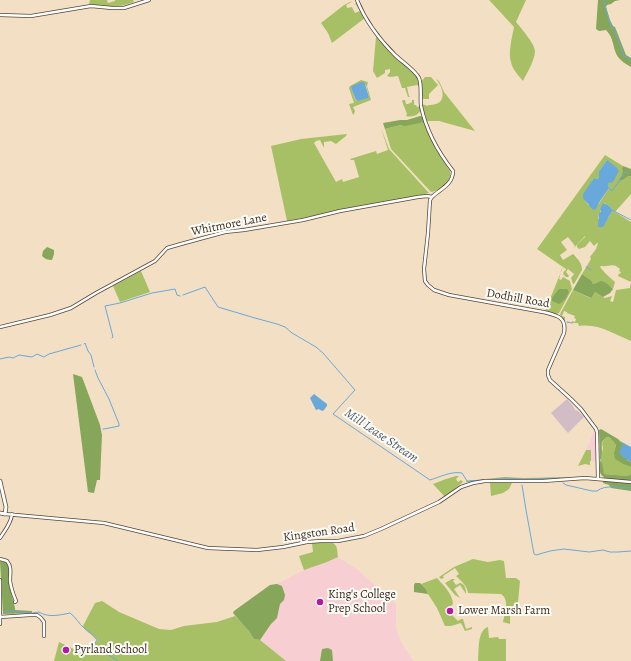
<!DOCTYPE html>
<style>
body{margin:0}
canvas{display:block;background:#f3dfc3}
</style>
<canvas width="631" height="661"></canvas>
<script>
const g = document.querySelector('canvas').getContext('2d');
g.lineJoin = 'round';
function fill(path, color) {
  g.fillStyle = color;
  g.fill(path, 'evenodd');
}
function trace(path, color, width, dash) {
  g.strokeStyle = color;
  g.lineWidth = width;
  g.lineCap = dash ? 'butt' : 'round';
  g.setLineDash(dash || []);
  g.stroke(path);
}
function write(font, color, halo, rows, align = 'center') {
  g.font = font + ' Alegreya,serif';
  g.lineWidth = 4;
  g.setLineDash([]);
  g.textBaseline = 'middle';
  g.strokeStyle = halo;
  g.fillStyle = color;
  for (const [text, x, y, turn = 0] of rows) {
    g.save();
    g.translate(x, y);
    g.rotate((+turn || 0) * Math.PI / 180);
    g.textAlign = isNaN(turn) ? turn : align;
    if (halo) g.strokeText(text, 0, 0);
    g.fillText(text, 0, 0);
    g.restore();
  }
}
fill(new Path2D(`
 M594,432l2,1v29l-5,-1v-11h-5z
 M312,543h21l4,4 1,10 20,13 38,34v23l4,13 13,21h-359l5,-19 23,11 5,1 10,-13 -13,-13 -1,-2 12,-23 7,-2 17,11 40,17 6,1h6l13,-4 33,-4 18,-6 -2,-3 1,-2 36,-26 7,-1 27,-14 -5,-14 14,-4z`), '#f7cfd2');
fill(new Path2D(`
 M567,399l6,7 2,4 3,1 6,6 -16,16 -17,-20z`), '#d2bdc6');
fill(new Path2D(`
 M90,0h17l1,3 7,-2v-1h18l1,2c-15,6 -29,5 -45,2z
 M489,0h37l-10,22c5,6 19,22 19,29 0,9 -8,22 -12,30 -4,-5 -11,-12 -12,-19 -3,-9 1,-25 3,-35l-24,-26z
 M352,1l-2,2 -4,2 1,2 4,-2 -4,2v1l5,-1 3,6 5,-2 -5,-8h2l8,15 -33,25 -4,-10 -7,-10 23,-18z
 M377,36l18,21 22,20 2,5v4l-2,-1 -10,2 2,9 1,1h-2l-3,-9h-3l-4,-12 -8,1 -3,-1 3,-4v-3l-5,1v3l-8,5 -4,-7 3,-34z
 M425,77h6l7,8 -9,9v5h-6l-2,-5v-12z
 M436,79l3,2 5,11 31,39 -36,-10h-12l-5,-17 6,2v-1c19,1 17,-15 8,-26z
 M361,80l7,2 -1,4 4,14 -18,7 2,4 -1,3 -1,1 -4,-11 5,-1 -5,-15 1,-2zM366,85l3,12 -13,4 -5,-13z
 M403,100h2l1,4h2l4,-2v-2h2v5h2l1,2 4,-1c1,8 -8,12 -15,10l1,-2 -5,-13z
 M425,122l10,26 15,23c2,11 -10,20 -19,21l-40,-43 -6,-20 16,-4z
 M381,128l8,21 40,44 -7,2 -135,26 -16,-75 30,-7 46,-5 -1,2 -10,8 -5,-3 -7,1v6l-4,-8 -4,1 -2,2 22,39 6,-3 1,3 16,-5 -5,-17h-3l-1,-1 26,-8 1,3 11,-4z
 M605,155l18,11 -1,2c1,5 0,7 -3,11l1,2 3,-1 6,-4 2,1v17l-16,18 16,10v60l-13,-6 1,-3 1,1 1,-2 -2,-1 1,-2c-7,-7 -10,-2 -19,-3l-1,1 6,7 9,8 -2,7 -5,-5 -10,-2 -4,2 -2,-1v-2l-10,-7 9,-15 -1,-2 6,-8 2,-6h-1l-3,3 -4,-5 -5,6 -6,2 -2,-2v-2l8,-8v-1l-11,12 1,-2 -7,-9 -7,5 6,8 -7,5 3,5 10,-6c5,5 9,9 9,16l-8,14h-1l-2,-6 3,-4 -6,-5 -2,3 3,4 -1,1h-2l-3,-3 1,-3h1l1,-2 -3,-2c-3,3 -2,8 -4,12l2,1 2,-3 7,4 2,8 -13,24 -3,1 -10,-2 -1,-1 1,-2 17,-42 -26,-18zM607,160l1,24 1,4 -11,17h-10l-5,-9 11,-18 3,1 2,-1v-7zM604,203l4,2 4,4 -3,8 -4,4 -7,-2 1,-5 2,-2 -1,-1z
 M141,271l9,21 -30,10 -7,-16z
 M631,284v57c-17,-7 -33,-18 -52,-15l-1,-3h-11v-1l5,1v-2l3,1 1,-3 -2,-1 1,-2 -8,-3v-1l-3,-1 -2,5 3,1v4c-2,-1 -4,-4 -5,-7l13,-24 17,8 5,-6 10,6 7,-2 -2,5 3,1 3,-12 14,-2v-2z
 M607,437l5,2 4,6 -2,7 11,13 6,2v7l-4,2 -24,-2 -2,-12 -1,-1v-1l1,-1 2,-11 -1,-5 1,-2z
 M586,450h5v11h-1v4l-5,-1 -7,2z
 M456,476h3l-3,3 2,3 3,-2 2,2 -18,15 -12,-13 13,-5z
 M504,477l20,1 49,-1c-35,4 -71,2 -107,5v-1z
 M490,483h22l-3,6 -6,4 -12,3z
 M312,543h21c5,3 4,9 5,14l-11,5 -23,8 -5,-14 14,-4z
 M473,559l15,3 12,-2 4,1 2,17h10l4,3 -3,32 -7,-1v12l-7,-2c2,-9 7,-22 -2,-28l-33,-1c-1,-8 -7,-12 -12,-17l3,-2 -4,-6 -12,8 1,2 -3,1 -2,-2 15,-10z
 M437,578c7,8 15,15 16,26l-2,2 1,2 -2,-2 -5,3 6,7 1,-1 6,6 3,-2h2l3,10 6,-2v2l-7,2 -4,-8 -10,3h-6l-8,-18 -9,-14 -2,-5 -5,-5z
 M452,579h3l-2,2 3,4 4,-2c5,1 6,6 6,11l-6,-9 -6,4 6,9 -5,-3 -10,-12z
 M102,601l17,11 40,17 12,1 13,-4 33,-4 18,-6c8,7 14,14 19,23l6,1 26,21h-232l5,-19 23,11 5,1 11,-14 -14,-12 -1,-2 12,-23z
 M488,627l1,11 9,-1 1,2h7v22h-28c1,-10 -1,-31 10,-34z`), '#a8c065');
fill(new Path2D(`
 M598,0h22l-5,1 -4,3 -4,1 -1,2 4,13 3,6 2,1 11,28 5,3v9c-5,-3 -10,-6 -13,-10 -6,-9 -3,-18 -12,-27l-7,1 -3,-2z
 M420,116l3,1 2,5 -20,4 -4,-1 -16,4 -2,-6 17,-3h7z
 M623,166l8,3v8l-2,-1 -6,4 -3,1 -1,-2c3,-4 4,-6 3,-11z
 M47,247l7,3v4l-2,6c-4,0 -7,-1 -10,-4l1,-5z
 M582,274l10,7v2l2,1 4,-2 4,-1 6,3 5,5 -3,4 -7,4 -8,-5 -4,6 -18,-8z
 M559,289h8l2,3 -3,6 -5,5 -2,1 -7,-3 -1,-2z
 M73,374l9,3 18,48 2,10 -2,45h-3l-3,13 -6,-1z
 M601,429l17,10 6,6 3,15 4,2v5l-6,-2 -10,-6 -1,-7 2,-7c-3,-4 -4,-7 -9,-8 -2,2 -4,3 -5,5 -1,2 1,12 -1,17h-1l-1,-29z
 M600,461l2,2 2,11 23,2 4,-2v17l-20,-3 -2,-3 -6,-2v-2l1,-4c-6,-3 -4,-9 -4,-16z
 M0,561l6,1 3,6v17l6,23v2l17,1v2l-29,1z
 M415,583h5l6,6 2,5 -14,-2v-7z
 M277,584l5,2 3,9 -1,5 -4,4 -3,14 -6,6 -11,16 -6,-1 -5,-8 -16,-18 1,-2 36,-26z
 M328,648l4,2 1,11h-13l2,-12z`), '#86a65a');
fill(new Path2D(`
 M361,82h3l1,2 4,13 -1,1 -11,3 -1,-1 -5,-12 1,-2z
 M607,160l10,8 2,3 -6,11 -5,1 1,5 -9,13 -4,8 -3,1 -10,-12v-4l11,-16 3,1 2,-1v-7z
 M603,203l5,2 4,4v2l-9,16h-5l1,-14 2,-1 -1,-3z
 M314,394l13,10v2l-4,5 -3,-1 -1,-1 -3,1 -6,-12z
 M620,441l11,6v15l-7,-4 -5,-5 1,-3 3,-5z`), '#69a8db');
trace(new Path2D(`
 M605,0l-1,2 7,25 3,1 10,28 7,4
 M609,188l3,3 12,-17 3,-3 2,2
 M612,210l19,10
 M586,267l5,3
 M183,295l22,-8 13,20 37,11 22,6 8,3 7,6 24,14 7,6 32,37 -22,24 97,66c10,-3 21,-9 32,-7l5,8 17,-1
 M567,322l5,1
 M112,338l1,-1 -8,-31 15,-3 32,-10 23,-4 2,6 3,1
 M84,344l1,-1 3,8 3,4 3,12
 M0,359l9,-2 4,1 6,-3 13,2 5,-3 7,3 5,-3 32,-9
 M95,370l3,8 11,21 10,25v2l-15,3h-1
 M487,480l19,-2 16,1 38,-1
 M563,483l3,2 26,6h5c8,-7 25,-3 34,-3
 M522,485l4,25 8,44 2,1 14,-4 14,-2 25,3 14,-2 7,2h8l13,-1
 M4,612l3,-1 25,2 7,-1c9,6 21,3 31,1 6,4 9,11 14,15 4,4 10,7 13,12l-3,5c7,7 16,10 24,16`), '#69a8db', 1);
const minor = new Path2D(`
 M357,0c8,20 23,40 38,55 7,7 20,15 24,23 3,7 1,20 2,28 5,24 17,46 32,65 0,14 -13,18 -21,26
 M0,15l31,1 60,-10 21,2h12l25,-8
 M432,197l-2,3 -2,33 -4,36 1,12 3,4 6,5 15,5 94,17c12,3 24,4 21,21l-16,37v5l2,5 21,19 10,10 15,20 1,3 1,47
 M0,327l50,-12 21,-7 25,-15 59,-32 12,-13 14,-4 44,-12 19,-2 59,-10 37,-9 78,-14 9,-1 5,1
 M5,514l99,9 104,25 49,2 26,-3 24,-5 14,-1h17l26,-5 17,-7 58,-27 22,-15 12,-4 12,-2h58l42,-3 46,4
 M0,538c5,-8 11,-14 12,-24
 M0,559l7,2c5,6 3,12 3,20 1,7 3,13 6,20l-1,1
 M0,580v44
 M0,617l30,-2h7l4,3 3,4v14`);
const tertiary = new Path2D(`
 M0,481l6,26 -1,7 -5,-1`);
trace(minor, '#574537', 4);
trace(tertiary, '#574537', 4.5);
trace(minor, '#fff', 2.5);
trace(tertiary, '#fff', 3);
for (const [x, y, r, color] of [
 [320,602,4,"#b5179e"],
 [450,611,4,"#b5179e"],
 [66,650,4,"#b5179e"]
]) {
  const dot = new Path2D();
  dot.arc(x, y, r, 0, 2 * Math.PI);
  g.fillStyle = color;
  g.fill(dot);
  trace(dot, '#fdfcf7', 1.5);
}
write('12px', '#3b2a1e', '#fdfcf7', [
 ["Whitmore Lane",229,225,-11],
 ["Dodhill Road",518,299,10],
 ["Kingston Road",319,533,-8]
]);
write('12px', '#3b2a1e', '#fdfcf7', [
 ["King's College",328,595],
 ["Prep School",328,609],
 ["Lower Marsh Farm",458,611],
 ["Pyrland School",74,650]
], 'left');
write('italic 13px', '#4d5c6a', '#fdfcf7', [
 ["Mill Lease Stream",381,436,34]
]);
</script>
